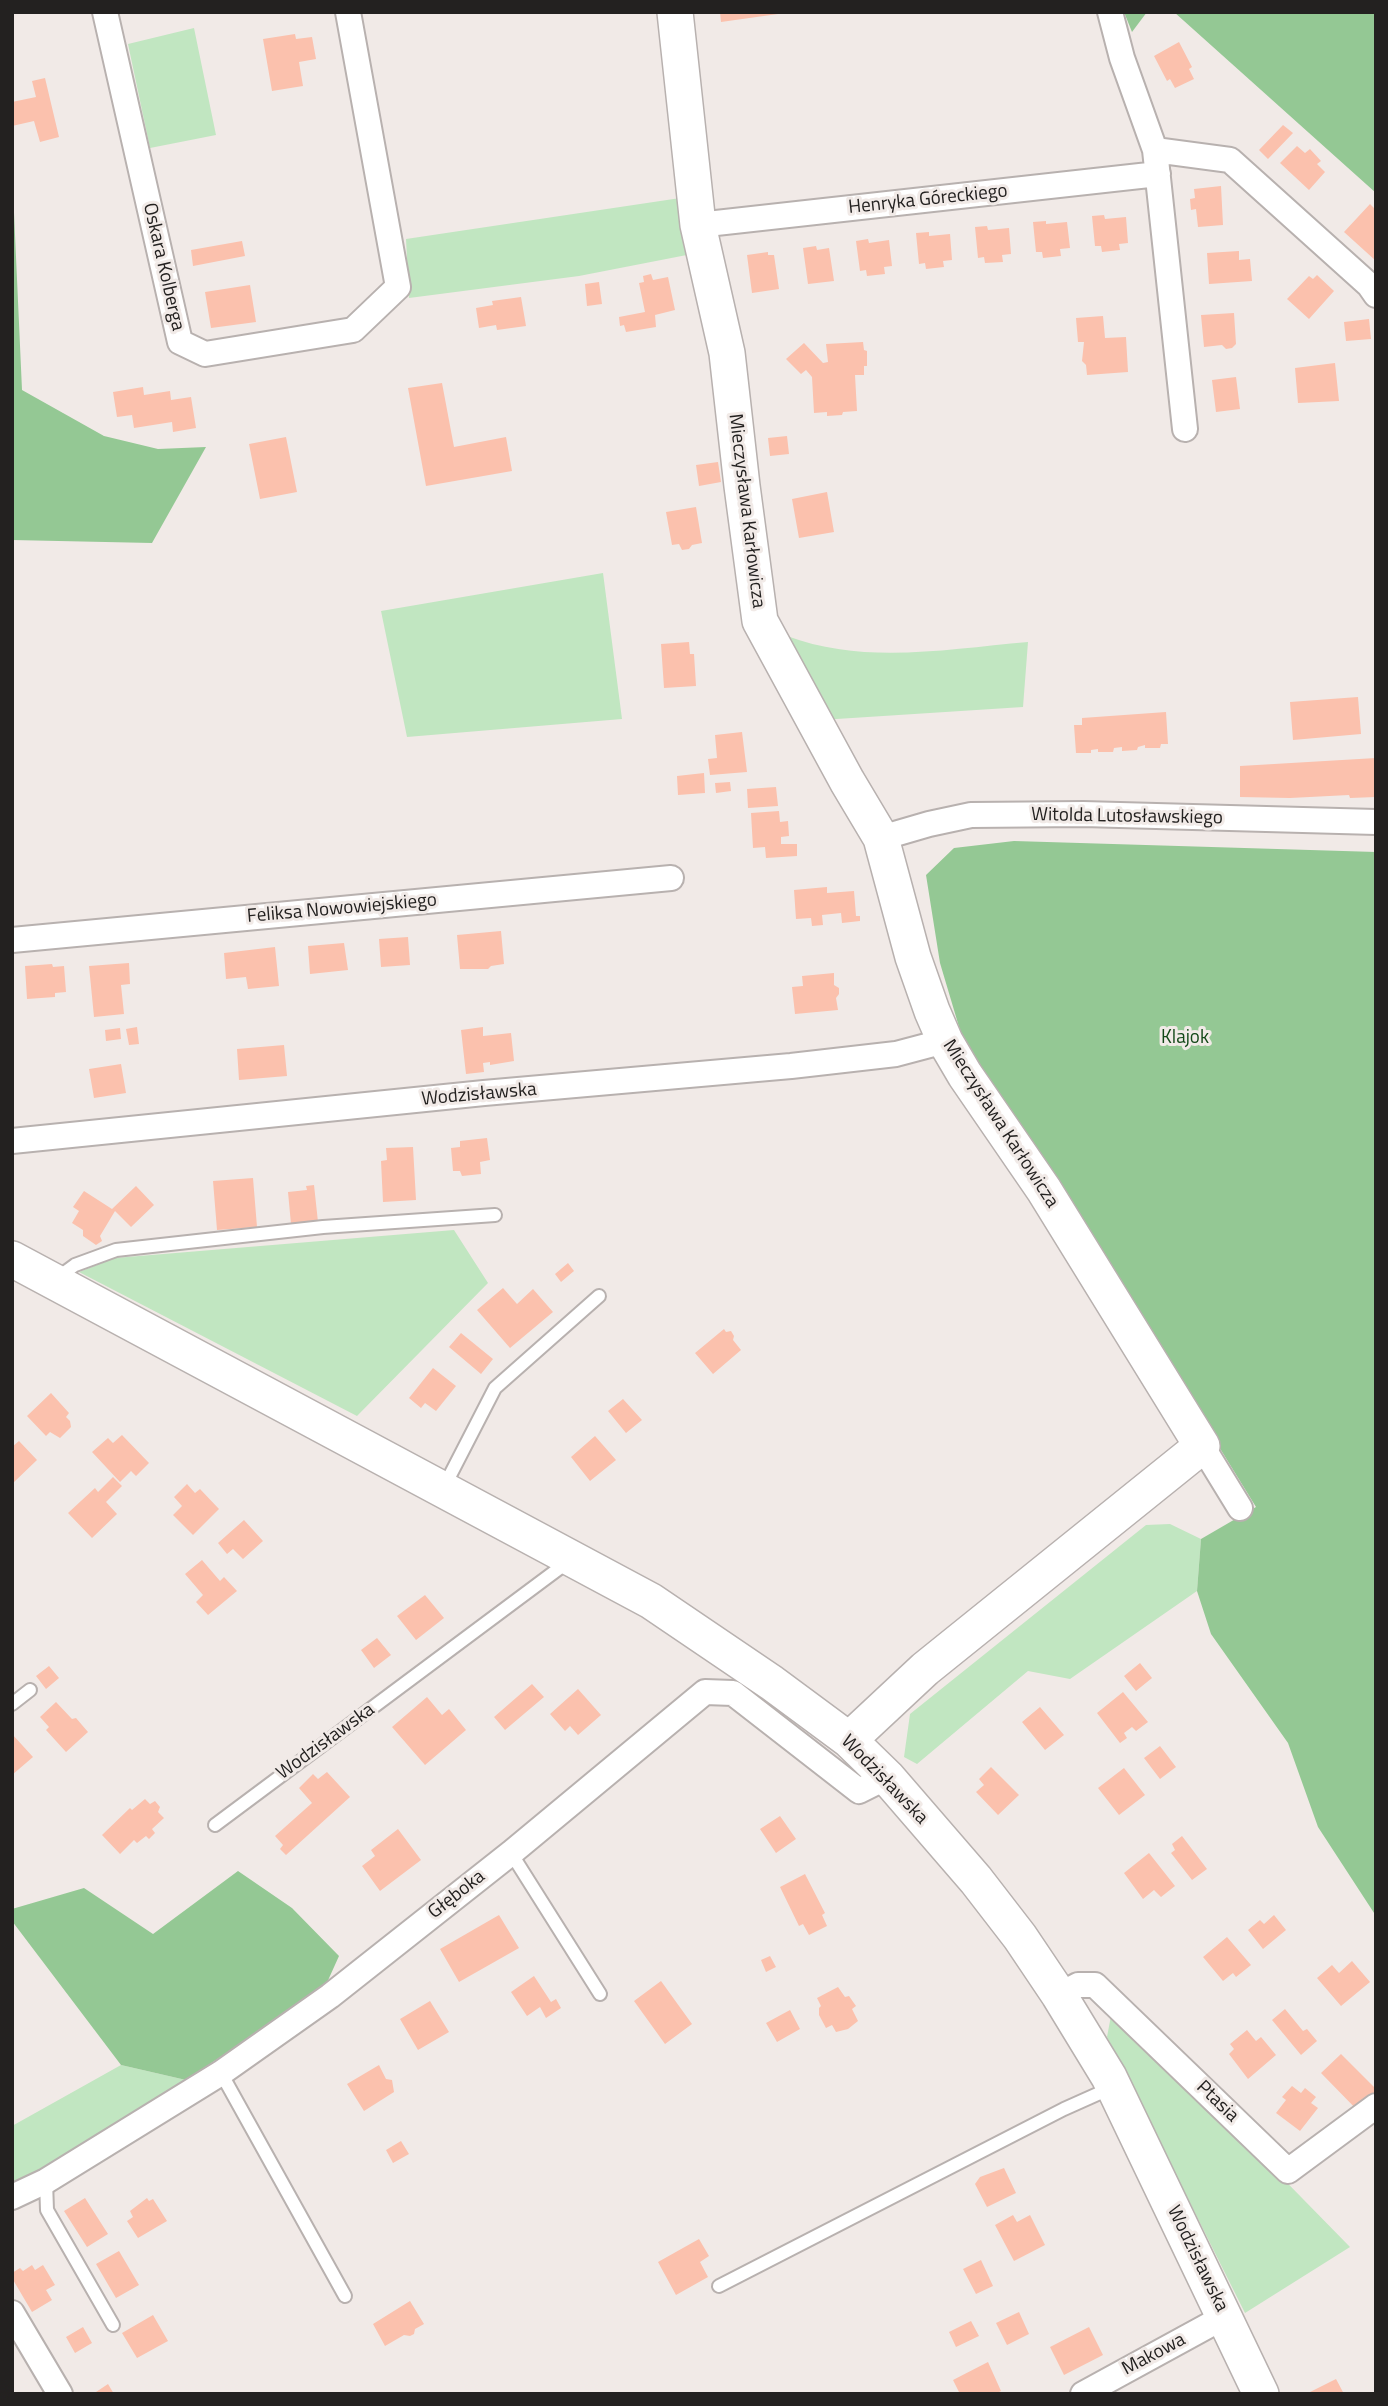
<!DOCTYPE html>
<meta charset="utf-8">
<style>
body{margin:0}
#map{position:relative;width:1388px;height:2406px;overflow:hidden;background:#f1eae7;font-family:"Titillium Web",sans-serif}
canvas{display:block}
.frame{position:absolute;inset:0;border:14px solid #232120;pointer-events:none}
</style>
<div id="map">
<canvas width="1388" height="2406"></canvas>
<div class="frame"></div>
</div>
<script>
const g = document.querySelector('canvas').getContext('2d');
g.lineJoin = 'round';
function fill(path, color) {
  g.fillStyle = color;
  g.fill(path, 'evenodd');
}
function trace(path, color, width, dash) {
  g.strokeStyle = color;
  g.lineWidth = width;
  g.lineCap = dash ? 'butt' : 'round';
  g.setLineDash(dash || []);
  g.stroke(path);
}
function write(font, color, halo, rows, align = 'center') {
  g.font = font + ' "Titillium Web",sans-serif';
  g.lineWidth = 6;
  g.setLineDash([]);
  g.textBaseline = 'middle';
  g.strokeStyle = halo;
  g.fillStyle = color;
  for (const [text, x, y, turn = 0] of rows) {
    g.save();
    g.translate(x, y);
    g.rotate((+turn || 0) * Math.PI / 180);
    g.textAlign = isNaN(turn) ? turn : align;
    if (halo) g.strokeText(text, 0, 0);
    g.fillText(text, 0, 0);
    g.restore();
  }
}
fill(new Path2D(`
 M194,28l22,107 -66,13 -22,-104z
 M687,197l10,56 -118,23 -170,22 -3,-59z
 M603,573l19,146 -215,18 -26,-126z
 M787,636c77,29 160,13 241,6l-5,65 -202,13z
 M454,1230l34,53 -131,133 -278,-144 36,-14z
 M1170,1524l31,15 -4,52 -127,88 -42,-8 -111,93 -13,-7 6,-43 236,-189z
 M1113,2005l237,242 -105,66 -138,-276z
 M121,2065l65,15 -164,105 -10,-1v-58z`), '#c1e6c1');
fill(new Path2D(`
 M1124,12h23l-15,20z
 M1174,12h202v181z
 M12,168l10,222 82,46 54,13 48,-2 -54,96 -140,-3z
 M1014,841l362,11v1064l-58,-89 -30,-84 -77,-109 -14,-43 4,-52 55,-32 -139,-226 -152,-234 -25,-84 -14,-88 28,-27z
 M238,1871l54,37 47,48 -14,31 -139,93 -65,-15 -109,-144v-12l72,-21 69,46z`), '#94c894');
fill(new Path2D(`
 M720,12h58v2l-57,8z
 M295,34l1,5 16,-2 4,22 -17,3 4,24 -31,5 -9,-52z
 M1179,42l13,25 -3,2 5,10 -19,9 -5,-9 -3,2 -13,-25z
 M45,78l14,59 -19,5 -6,-21 -22,5v-24l24,-5 -4,-16z
 M1283,125l10,8 -25,26 -9,-9z
 M1297,146l8,7 5,-4 11,12 -4,3 8,8 -16,18 -29,-27z
 M1221,186l2,39 -25,2 -2,-18 -5,1 -1,-11 5,-1 -1,-9z
 M1370,204l6,6v51l-32,-29z
 M1104,215l1,4 21,-2 2,26 -9,1 1,6 -18,2 -1,-6h-6l-3,-30z
 M1046,221v3l21,-2 3,26 -10,1 1,7 -18,2 -1,-6h-6l-3,-30z
 M987,226l1,4 21,-2 2,26 -9,1 1,7 -18,1 -1,-6 -6,1 -3,-31z
 M929,232v4l21,-2 2,26 -9,1 1,6 -18,2 -1,-6 -6,1 -3,-31z
 M868,239l1,4 20,-3 3,26 -8,1 1,7 -18,2 -1,-6 -6,1 -4,-30z
 M242,241l3,15 -52,10 -2,-16z
 M816,246l1,4 12,-2 5,33 -26,3 -5,-36z
 M1239,251v9l11,-1 2,22 -43,3 -2,-31z
 M768,252v3h6l5,34 -27,4 -5,-38z
 M651,274l2,6 15,-3 7,33 -20,5 1,12 -30,5 -2,-7 -4,1 -1,-9 26,-5 -6,-29 5,-1 -1,-6z
 M1317,275l17,16 -25,28 -22,-20 22,-23 4,3z
 M599,282l3,22 -15,2 -2,-22z
 M250,285l6,37 -45,6 -6,-36z
 M521,297l5,29 -29,4 -1,-5 -17,3 -3,-20 17,-3 -1,-4z
 M1234,313l2,31 -4,4 -6,1 -4,-4 -18,2 -3,-32z
 M1103,316l2,22 21,-1 2,35 -41,3 -1,-10 -4,-4 2,-19h-6l-2,-24z
 M1369,319l2,20 -25,2 -2,-19z
 M863,342l1,8 3,1v15h-3v9h-9l2,36 -14,1 -1,3 -15,1v-4l-13,1 -2,-36 -6,-7 -5,4 -15,-15 18,-16 19,20 5,-1 -2,-18z
 M1335,363l4,38 -41,2 -3,-35z
 M1236,377l4,32 -24,3 -4,-32z
 M442,383l12,64 52,-10 6,34 -86,15 -18,-98z
 M143,387l1,8 26,-4 1,9 20,-3 5,31 -23,4 -1,-10 -38,6 -2,-13 -15,2 -4,-25z
 M787,436l2,18 -19,2 -2,-18z
 M286,437l11,55 -37,7 -11,-55z
 M718,462l3,20 -22,4 -3,-21z
 M827,492l7,40 -35,6 -7,-39z
 M696,507l6,36 -10,2 -3,4 -7,1 -3,-6 -7,1 -6,-33z
 M689,642l1,12h4l2,32 -32,2 -3,-44z
 M1358,697l3,37 -68,6 -3,-38z
 M1166,712l2,32h-7l-1,4h-15v-3l-7,2 -1,3 -15,1v-4l-8,1 -1,4h-15v-3l-7,1v3h-15l-2,-28h8v-7z
 M742,732l5,40 -37,3 -2,-16 9,-1 -2,-23z
 M1376,758v39l-26,1 -1,-3 -59,3 -50,-1v-31z
 M704,773l1,20 -27,2 -1,-19z
 M730,782l1,9 -15,2 -1,-10z
 M776,787l2,19 -30,2 -1,-19z
 M779,811l1,11 8,-1 1,15 -8,1v7h16v12l-31,2 -1,-11 -12,1 -2,-35z
 M827,887v6l27,-2 2,25h4v5l-18,2 -1,-10 -19,2 1,10 -11,1 -1,-8 -15,1 -2,-29z
 M501,931l3,33 -13,2 -3,3h-28l-3,-34z
 M408,937l2,28 -29,2 -2,-28z
 M344,943l4,27 -38,4 -2,-28z
 M275,947l4,39 -31,3 -2,-12 -20,2 -2,-26z
 M129,963l1,21 -9,1 3,29 -30,3 -5,-51z
 M52,964l1,3 11,-1 2,26 -11,1v4l-28,2 -2,-33z
 M834,973v12l5,3v6l-3,4 2,12 -43,4 -3,-27 11,-1 -1,-10z
 M137,1027l2,17 -10,1 -3,-16z
 M483,1027v9l28,-3 3,28 -24,4v-3l-7,1 1,9 -18,2 -5,-44z
 M120,1028l1,11 -15,2 -1,-11z
 M284,1045l3,31 -48,4 -2,-31z
 M121,1064l5,29 -32,5 -5,-29z
 M487,1138l3,22 -10,2 1,12 -19,2 -2,-5h-7l-2,-23 9,-1v-6z
 M413,1147l3,53 -33,2 -2,-41 6,-1 -1,-12z
 M253,1178l4,49 -40,3 -4,-49z
 M314,1185l4,37 -27,2 -3,-32 19,-2 -1,-4z
 M136,1186l18,19 -23,22 -16,-16 -15,25 2,5 -6,4 -13,-9v-6l-11,-7 7,-12 -6,-4 11,-16 28,18z
 M568,1263l6,8 -13,11 -6,-8z
 M503,1288l14,16 16,-15 20,23 -43,36 -33,-38z
 M724,1329l2,3 5,-1 3,5 -1,4 8,10 -28,24 -18,-21z
 M461,1333l32,26 -12,15 -32,-27z
 M433,1368l23,18 -20,25 -11,-8 -4,5 -12,-10z
 M51,1393l18,20 -3,4 4,4 1,6 -11,11 -10,-6 -4,4 -19,-20z
 M623,1399l19,21 -16,13 -18,-22z
 M122,1435l27,28 -13,13 -5,-5 -11,11 -28,-30 16,-14 5,5z
 M595,1436l21,24 -26,21 -19,-24z
 M19,1441l18,19 -25,24v-37z
 M113,1477l9,9 -16,16 11,12 -25,24 -24,-25 27,-25 3,4z
 M187,1484l8,9 5,-4 19,20 -26,26 -20,-20 9,-9 -8,-9z
 M244,1520l19,21 -20,18 -10,-10 -6,5 -9,-11z
 M202,1560l18,21 4,-4 13,14 -29,24 -12,-13 7,-7 -18,-21z
 M425,1595l19,23 -28,22 -19,-24z
 M377,1638l14,17 -17,13 -13,-18z
 M1140,1663l12,15 -16,13 -12,-15z
 M49,1666l10,12 -13,11 -10,-13z
 M532,1684l12,13 -39,33 -11,-13z
 M578,1689l23,26 -23,20 -8,-9 -5,5 -15,-17z
 M1123,1692l25,30 -12,9 -4,-4 -8,6 3,5 -7,5 -23,-30z
 M427,1697l15,18 7,-6 17,21 -41,35 -33,-38z
 M56,1702l16,17 4,-1 12,14 -22,20 -20,-22 3,-3 -9,-10z
 M1040,1707l24,28 -19,15 -23,-28z
 M12,1734l21,23 -21,18z
 M1160,1746l16,21 -16,12 -16,-21z
 M991,1767l28,28 -21,20 -22,-23 8,-7 -5,-6z
 M1124,1768l21,27 -26,20 -21,-27z
 M327,1772l23,25 -64,58 -6,-6 3,-4 -8,-9 37,-33 -13,-15 14,-14 5,5z
 M145,1799l5,5 5,-3 5,6 -2,5 6,6 -12,11 3,4 -6,6 -3,-3 -9,7 -3,-3 -14,14 -18,-19 28,-27 2,2z
 M780,1816l16,23 -20,14 -16,-24z
 M398,1829l23,31 -41,31 -18,-25 13,-10 -4,-6z
 M1182,1836l25,33 -15,11 -21,-27 4,-3 -3,-6z
 M1149,1853l26,33 -14,11 -7,-7 -11,9 -19,-26z
 M805,1874l20,39 -3,2 5,11 -18,9 -6,-11 -4,2 -19,-39z
 M499,1915l20,33 -60,34 -19,-33z
 M1274,1915l12,15 -23,19 -15,-19 12,-10 4,4z
 M1227,1937l24,28 -15,12 -3,-4 -10,8 -20,-24z
 M770,1956l6,11 -10,5 -5,-12z
 M1352,1961l18,21 -29,24 -24,-28 15,-13 7,8z
 M534,1976l17,26 5,-3 5,9 -15,10 -6,-11 -13,9 -16,-24z
 M661,1981l31,43 -27,20 -31,-43z
 M838,1987l7,10 4,-1 7,10 -4,3 6,12 -10,8 -12,3 -4,-7 -6,3 -7,-13v-7l2,-2 -4,-8z
 M430,2001l19,31 -31,18 -18,-31z
 M1285,2009l18,22 4,-2 10,12 -16,14 -29,-35z
 M790,2010l10,19 -23,13 -11,-19z
 M1247,2030l9,11 5,-4 15,18 -28,24 -19,-25 5,-5 -4,-5z
 M1341,2054l35,35v13l-14,13 -41,-42z
 M379,2065l7,14 6,1 2,12 -30,19 -17,-27z
 M1292,2086l9,7 4,-5 11,9 -5,6 7,5 -18,23 -24,-18 10,-13 -4,-3z
 M401,2141l8,13 -16,9 -7,-13z
 M1004,2168l12,25 -29,14 -12,-23 5,-7z
 M85,2198l23,36 -21,13 -23,-36z
 M147,2198l2,3 4,-2 14,22 -29,17 -11,-17 6,-4 -3,-6z
 M1013,2215l4,7 13,-7 15,30 -31,16 -19,-36z
 M699,2239l10,17 -9,6 8,15 -32,18 -18,-33z
 M119,2251l20,34 -23,13 -20,-34z
 M981,2260l12,26 -17,8 -13,-25z
 M32,2265l3,5 8,-5 12,20 -9,5 6,10 -20,12 -20,-34v-5l8,-5 3,3z
 M410,2301l14,23 -9,5 -1,5 -4,2 -6,-1 -19,11 -12,-22z
 M1019,2312l10,22 -22,11 -11,-22z
 M153,2315l15,26 -31,17 -15,-25z
 M971,2321l8,15 -23,11 -7,-15z
 M83,2327l9,16 -17,10 -9,-16z
 M1089,2327l14,28 -39,20 -14,-28z
 M988,2362l13,29 -6,3h-35l-7,-14z
 M1336,2379l8,15h-38z
 M108,2384l6,10h-21z`), '#fbc1ad');
const lane = new Path2D(`
 M56,1279l19,-14 41,-15 207,-23 172,-12
 M443,1489l52,-101 104,-92
 M12,1704l18,-14
 M215,1825l354,-264
 M511,1853l89,141
 M221,2073l124,223
 M46,2181l1,29 66,115
 M719,2286l345,-177 47,-21`);
const street = new Path2D(`
 M105,12l75,330 25,12 148,-24 45,-43 -50,-275
 M1110,12l12,46 33,92 30,279
 M1155,150l75,10 139,125 7,10
 M698,225l460,-51
 M881,838l48,-14 42,-9 112,-1 293,8
 M12,940l659,-62
 M12,1141l472,-48 307,-27 105,-12 49,-13
 M1202,1446l38,62
 M1059,1995l19,-10h17l193,186 88,-65
 M12,2197l34,-16 175,-108 109,-77 181,-143 194,-161 28,1 126,98 28,-14
 M12,2313l48,81
 M1083,2394l141,-77`);
const secondary = new Path2D(`
 M675,12l23,213 29,128 15,133 18,135 87,160 34,57 32,119 19,54 13,30 20,34 79,115 158,256 -277,223 -76,71
 M12,1259l639,342 121,82 77,57 38,37 89,103 44,57 39,58 50,82 152,317`);
trace(lane, '#b8b1af', 16);
trace(street, '#b8b1af', 28);
trace(secondary, '#b8b1af', 38);
trace(lane, '#fff', 12);
trace(street, '#fff', 24);
trace(secondary, '#fff', 35);
write('19px', '#232120', '#f1eae7', [
 ["Henryka Góreckiego",928,200,-6],
 ["Oskara Kolberga",163,267,77],
 ["Mieczysława Karłowicza",746,511,83],
 ["Witolda Lutosławskiego",1127,817,1],
 ["Feliksa Nowowiejskiego",342,909,-5],
 ["Wodzisławska",479,1095,-5],
 ["Mieczysława Karłowicza",1000,1124,57],
 ["Wodzisławska",326,1742,-36],
 ["Wodzisławska",884,1780,46],
 ["Głęboka",457,1895,-38],
 ["Ptasia",1217,2102,44],
 ["Wodzisławska",1197,2259,64],
 ["Makowa",1154,2355,-28]
]);
write('19px', '#124817', '#f1eae7', [
 ["Klajok",1185,1038]
]);
</script>
